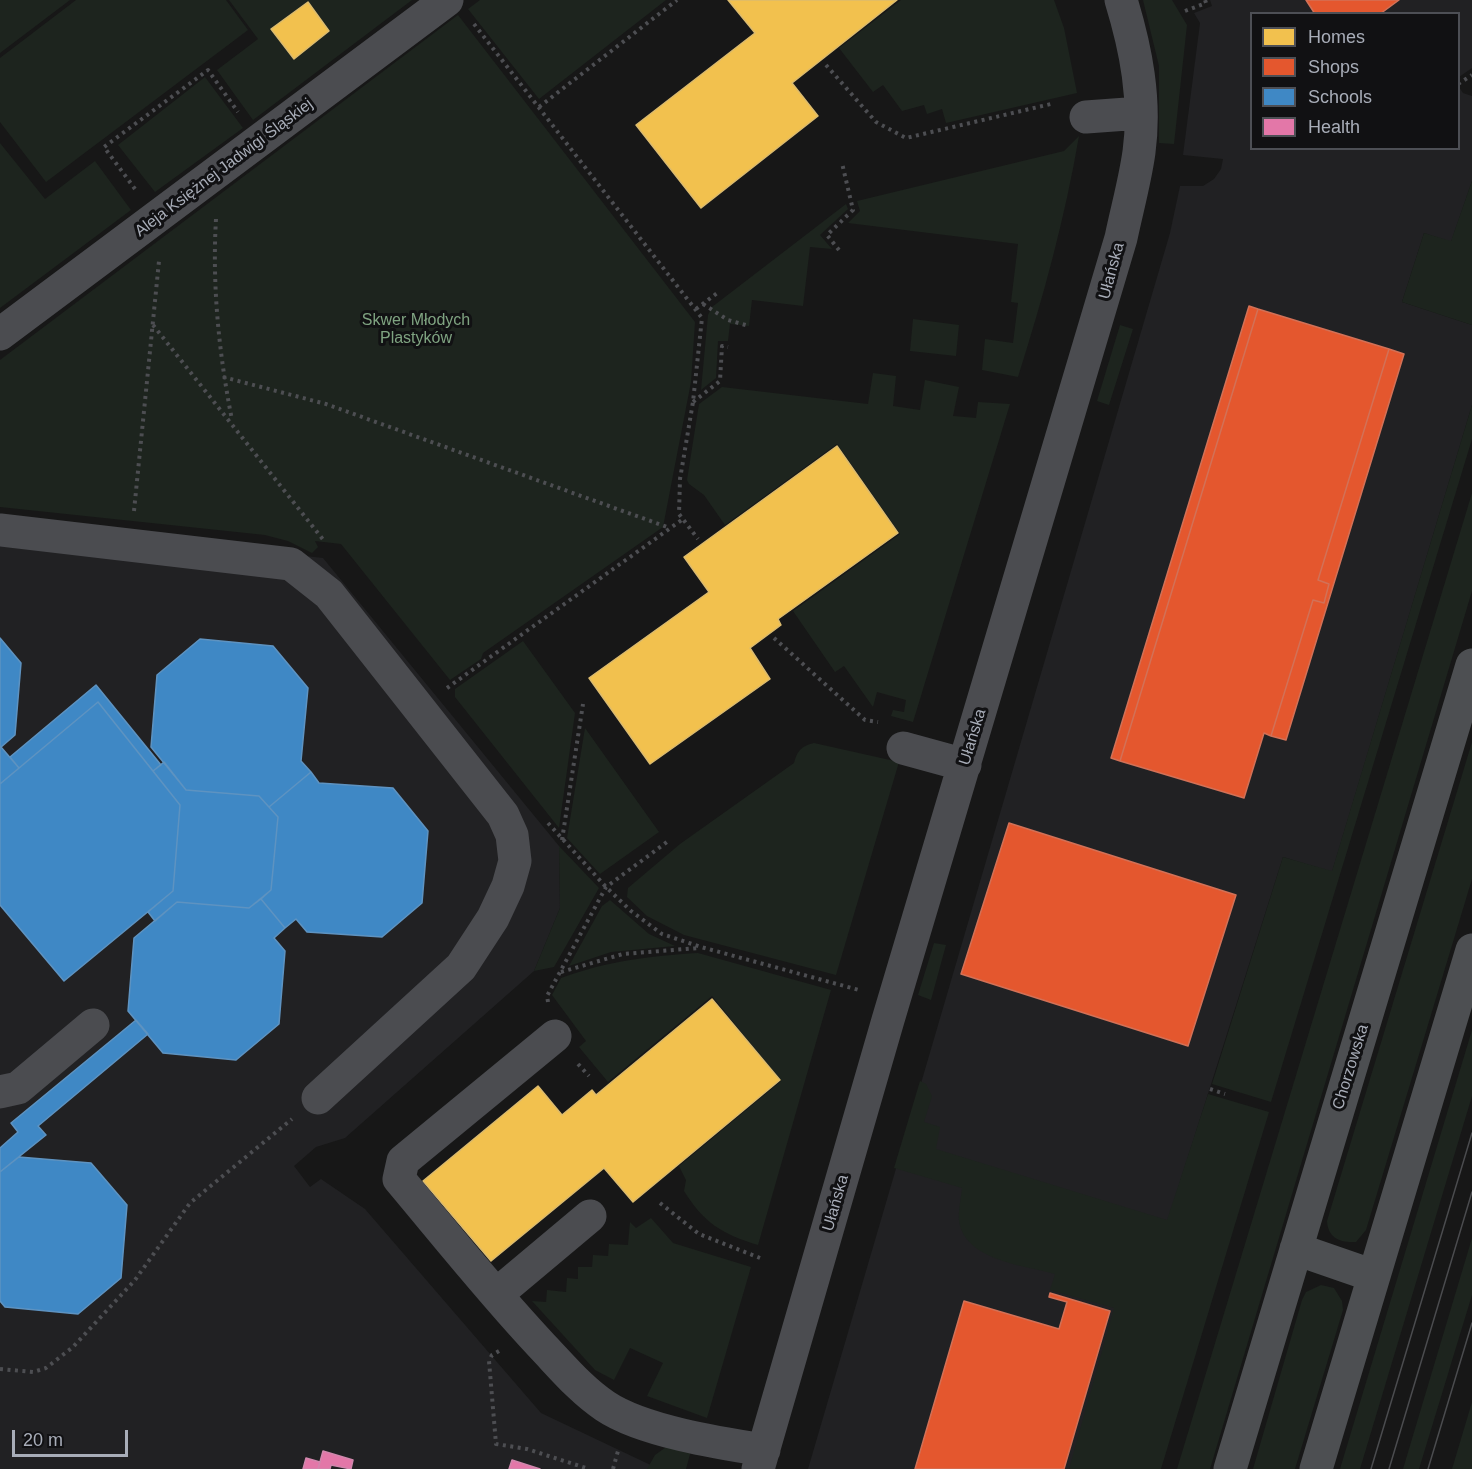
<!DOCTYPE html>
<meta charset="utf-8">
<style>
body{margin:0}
#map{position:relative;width:1472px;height:1469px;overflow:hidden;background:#171717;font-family:Helvetica,sans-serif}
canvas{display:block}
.legend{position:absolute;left:1250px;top:12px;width:210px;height:138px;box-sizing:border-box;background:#111113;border:2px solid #4d4f55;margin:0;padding:8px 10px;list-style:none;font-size:18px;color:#a8adb8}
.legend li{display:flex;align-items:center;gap:12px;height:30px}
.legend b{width:30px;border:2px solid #4d4f55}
.scale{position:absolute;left:12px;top:1430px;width:116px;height:27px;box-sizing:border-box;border:3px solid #a8adb8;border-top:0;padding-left:8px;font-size:18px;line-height:21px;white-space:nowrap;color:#a8adb8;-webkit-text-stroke:4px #111113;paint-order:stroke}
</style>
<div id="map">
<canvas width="1472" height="1469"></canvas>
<ul class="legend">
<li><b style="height:16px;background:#f2c14e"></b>Homes</li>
<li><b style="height:16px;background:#e4572e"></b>Shops</li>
<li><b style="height:16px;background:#3f88c5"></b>Schools</li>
<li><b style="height:16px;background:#e377a8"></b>Health</li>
</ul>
<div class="scale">20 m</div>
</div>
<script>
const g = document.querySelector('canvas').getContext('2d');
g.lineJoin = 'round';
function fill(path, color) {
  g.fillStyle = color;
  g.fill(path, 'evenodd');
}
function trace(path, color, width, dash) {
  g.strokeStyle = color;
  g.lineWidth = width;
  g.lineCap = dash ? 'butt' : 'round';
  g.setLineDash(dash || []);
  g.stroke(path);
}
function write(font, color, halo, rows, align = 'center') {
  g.font = font + ' Helvetica,sans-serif';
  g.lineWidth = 6;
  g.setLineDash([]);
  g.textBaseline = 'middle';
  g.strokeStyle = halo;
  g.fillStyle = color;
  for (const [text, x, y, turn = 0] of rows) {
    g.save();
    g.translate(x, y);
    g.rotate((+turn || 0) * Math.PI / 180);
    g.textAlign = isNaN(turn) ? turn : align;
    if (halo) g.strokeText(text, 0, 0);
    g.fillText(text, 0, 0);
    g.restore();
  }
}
fill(new Path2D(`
 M1210,0h262v68l-13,9 -1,-63h-206v134h206l1,-61 4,6 9,3v85l-21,61 -27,-9 -22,69 70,23v80l-140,467 -49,-15 -115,363 -7,249h-353l362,-1236 10,-47h23l11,-7 7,-10 2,-10 -40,-4 17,-132 -6,-10 18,-7z
 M0,521l323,37 236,288 1,62 -26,63 -189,167 -29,9 -22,19 16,21 11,-8 44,30 176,204 118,56h-659z`), '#212123');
fill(new Path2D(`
 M0,0h70l-70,53z
 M76,0h150l22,30 -202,152 -46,-60v-64z
 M229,0h183l-159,120 -36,-50 41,-31z
 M480,0h186l-127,99 -71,-90z
 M901,0h153l10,28 13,65 -131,30 -4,-14 -15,5 -3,-9 -22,6 -19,-26 -10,7 -34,-44z
 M1143,0h29l15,25 -13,119 -15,-1v-77z
 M458,15l237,307 -4,60 -28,145 -180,126 -2,6 -31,21 -109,-136 -26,-3 3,6 -6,6 -24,-12 -23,-6 -265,-28v-147z
 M205,77l38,51 -88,64 -37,-47z
 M1079,136c-14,82 -36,162 -61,241l-36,-7 3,-31 28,4 5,-40 -7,-1 7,-58 -170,-21 12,-12 -3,-10 207,-50z
 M0,143l45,56 50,-38 36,49 -131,98z
 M1472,181v144l-70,-23 22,-69 27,8z
 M846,204l2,5 -28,26 12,14 -22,-2 -7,59 -51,-6 -3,26 -19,-2 -2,17h-10l-2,37 -15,12 7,-75 4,-8z
 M913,319l46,6 -3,31 -46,-5z
 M1120,325l13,4 -24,76 -12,-4z
 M873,373l23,3 -3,30 27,4 5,-30 34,7 -6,29 23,2 2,-16 32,2 -97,318 -22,-6 2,-6 11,2 2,-12 -29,-8 -4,15 -29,-41 -9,6 -42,-61 107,-77 -63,-90 -112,81 -21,-30 -15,-11 -2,-4 12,-76 23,-17 146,17z
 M1472,405v34l-201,663 -59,-18 71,-227 49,14z
 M1472,493v98l-262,878h-33z
 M523,641l52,72 -16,115 -104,-131v-8z
 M585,728l74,104 -59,42 -33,-36z
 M1472,742v137l-106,351 -10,12c-16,1 -28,-4 -29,-21z
 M814,743l85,19 -63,213 -152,-40 -37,-19 -20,-19 1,-9 52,-44 114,-81c3,-12 7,-17 20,-20z
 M559,846l40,42 -45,79 -20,4 26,-63z
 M610,900l39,34 26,12 -64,6 -42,14 33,-60z
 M934,943l12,2 -15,55 -13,-5z
 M698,953l133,37 -73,255c-36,-11 -54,-22 -74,-54l2,-11 -7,-14 102,-85 -69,-85 -104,86 -29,-35 7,-6 -34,-46 9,-17c46,-17 89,-22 137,-25z
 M1472,1030v66l-112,373h-20z
 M920,1081l6,3 6,12 -8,26 16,5 -4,22 231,71 41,-126 61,18 -108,357h-92l45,-161 -64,-18 5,-16c-29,-8 -82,-13 -94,-45 -5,-13 0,-28 1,-41l-68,-20z
 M651,1218l22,25 78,24 -44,151 -60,-22 16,-33 -33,-15 -16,32 -19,-10 -63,-69 14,1 1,-12 19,2 1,-14 11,1v-12h14l1,-12 15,1 1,-12 19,1 2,-23 6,6z
 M1472,1238v57l-53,174h-16z
 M1321,1285l13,3 8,13 1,9 -48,159h-42l49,-169 4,-8z
 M1472,1402v67h-20z
 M669,1445l23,2 -6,22h-39l8,-14z`), '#1d241e');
const homes = new Path2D(`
 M728,0h169l-105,83 26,33 -117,92 -65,-83 119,-92z
 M308,2l21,29 -35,28 -23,-30z
 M837,446l61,87 -120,86 3,6 -31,23 20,31 -120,85 -61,-86 120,-86 -25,-35z
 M712,999l68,81 -147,122 -29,-34 -113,93 -68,-80 115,-95 24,29 30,-25 4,5z`);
fill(homes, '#f2c14e');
trace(homes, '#dcbb6e', 1.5);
const shops = new Path2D(`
 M1306,0h93l-19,14h-65z
 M1249,306l9,3 -138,452 -9,-3z
 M1258,309l131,40 -71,231 11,4 -5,19 -11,-3 -42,136 -7,-3 -20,65 -124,-37z
 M1389,349l15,5 -118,386 -15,-4 42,-136 11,3 5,-19 -11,-4z
 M1009,823l227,72 -48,151 -227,-72z
 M1050,1293l60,18 -46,158h-149l49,-168 95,28 8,-27 -18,-5z`);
fill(shops, '#e4572e');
trace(shops, '#d27157', 1.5);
const schools = new Path2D(`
 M0,638l21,25 -6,72 -15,13z
 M200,639l73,7 35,42 -7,73 10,11 -42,35 -10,-11 -73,-6 -35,-43 6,-72z
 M96,685l65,80 -8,6 -55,-69 -79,66 -9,-11z
 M98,702l82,103 -7,86 -109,90 -64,-76v-121z
 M1,747l18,21 -19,16v-36z
 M164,762l22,28 73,6 19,21 -7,73 -22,18 -72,-6 -22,19 -7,-9 25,-21 7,-86 -27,-34z
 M311,772l8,11 74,5 35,43 -6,72 -40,34 -75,-5 -11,-13 -11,9 -24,-29 10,-9 7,-73 -9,-10z
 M261,899l24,29 -11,10 11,13 -6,73 -43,36 -73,-7 -35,-42 6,-73 43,-36 72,6z
 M136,1020l12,14 -110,92 8,9 -46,37v-24l18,-16 -7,-9z
 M19,1157l72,6 36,42 -6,73 -43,36 -73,-7 -5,-6v-129z`);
fill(schools, '#3f88c5');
trace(schools, '#5e93c1', 1.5);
const health = new Path2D(`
 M323,1451l30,9 -2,9 -20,-4 -1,4h-12z
 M306,1458l14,4 -2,7h-15z
 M512,1460l28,9h-31z`);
fill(health, '#e377a8');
trace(health, '#d187ad', 1.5);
trace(new Path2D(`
 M1185,11l21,-8 -1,-3
 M474,24l228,294 -9,84 -13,77 -1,35 19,25
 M826,65l50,57 30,16 145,-34
 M1458,84l14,-9
 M539,107l138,-107
 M135,189l-31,-42 104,-77 30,42
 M216,219c-4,67 3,135 16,201
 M839,250l-12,-15 26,-25 -11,-47
 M703,304l25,16 21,6
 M696,309l24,-18
 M153,325l172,217
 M223,377l103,27 344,124
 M693,402l27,-21 2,-35 6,1
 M134,511l25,-250
 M774,638l91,82 13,2
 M447,688l236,-169
 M548,823l58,64 25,24 31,23 39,13 158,43
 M562,840l21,-136
 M561,972l62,-18 75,-6
 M548,1002l-1,-6 59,-109 61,-45
 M578,1064l11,12
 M1210,1089l15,5
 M660,1203l39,31 61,24
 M499,1351l-7,4 -3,6 7,83 31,5 62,20
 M0,1369l33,3 13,-4 27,-21 62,-67 55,-77 102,-84
 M613,1469l5,-18`), '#4d4e52', 4, [3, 4.5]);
trace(new Path2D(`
 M1086,117l55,-4
 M0,334l447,-334
 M0,530l291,34 38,30 174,221 9,20 3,26 -7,25 -15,32 -32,49 -143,131
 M903,748l62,17
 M555,1036l-152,125 -4,18c47,56 93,114 143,167 20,21 39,44 63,60 37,25 114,37 159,44
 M0,1092l18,-4 75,-63
 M497,1294l93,-78
 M758,1469l130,-449 233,-782c6,-29 14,-57 18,-86 7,-52 -3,-103 -18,-152`), '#4b4c50', 33);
trace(new Path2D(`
 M1296,1249l78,27
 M1230,1469l242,-804
 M1316,1469l156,-519`), '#4d4f52', 33);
trace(new Path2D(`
 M1371,1469l101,-336
 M1389,1469l83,-277
 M1428,1469l44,-146`), '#4b4c4f', 1.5);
write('16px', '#a8adb8', '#111113', [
 ["Aleja Księżnej Jadwigi Śląskiej",224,168,-37],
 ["Ułańska",1112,271,-75],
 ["Ułańska",973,737,-73],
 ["Chorzowska",1351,1067,-73],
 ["Ułańska",836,1203,-74]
]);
write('16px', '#7fa381', '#111113', [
 ["Skwer Młodych",416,321],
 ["Plastyków",416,339]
]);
</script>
